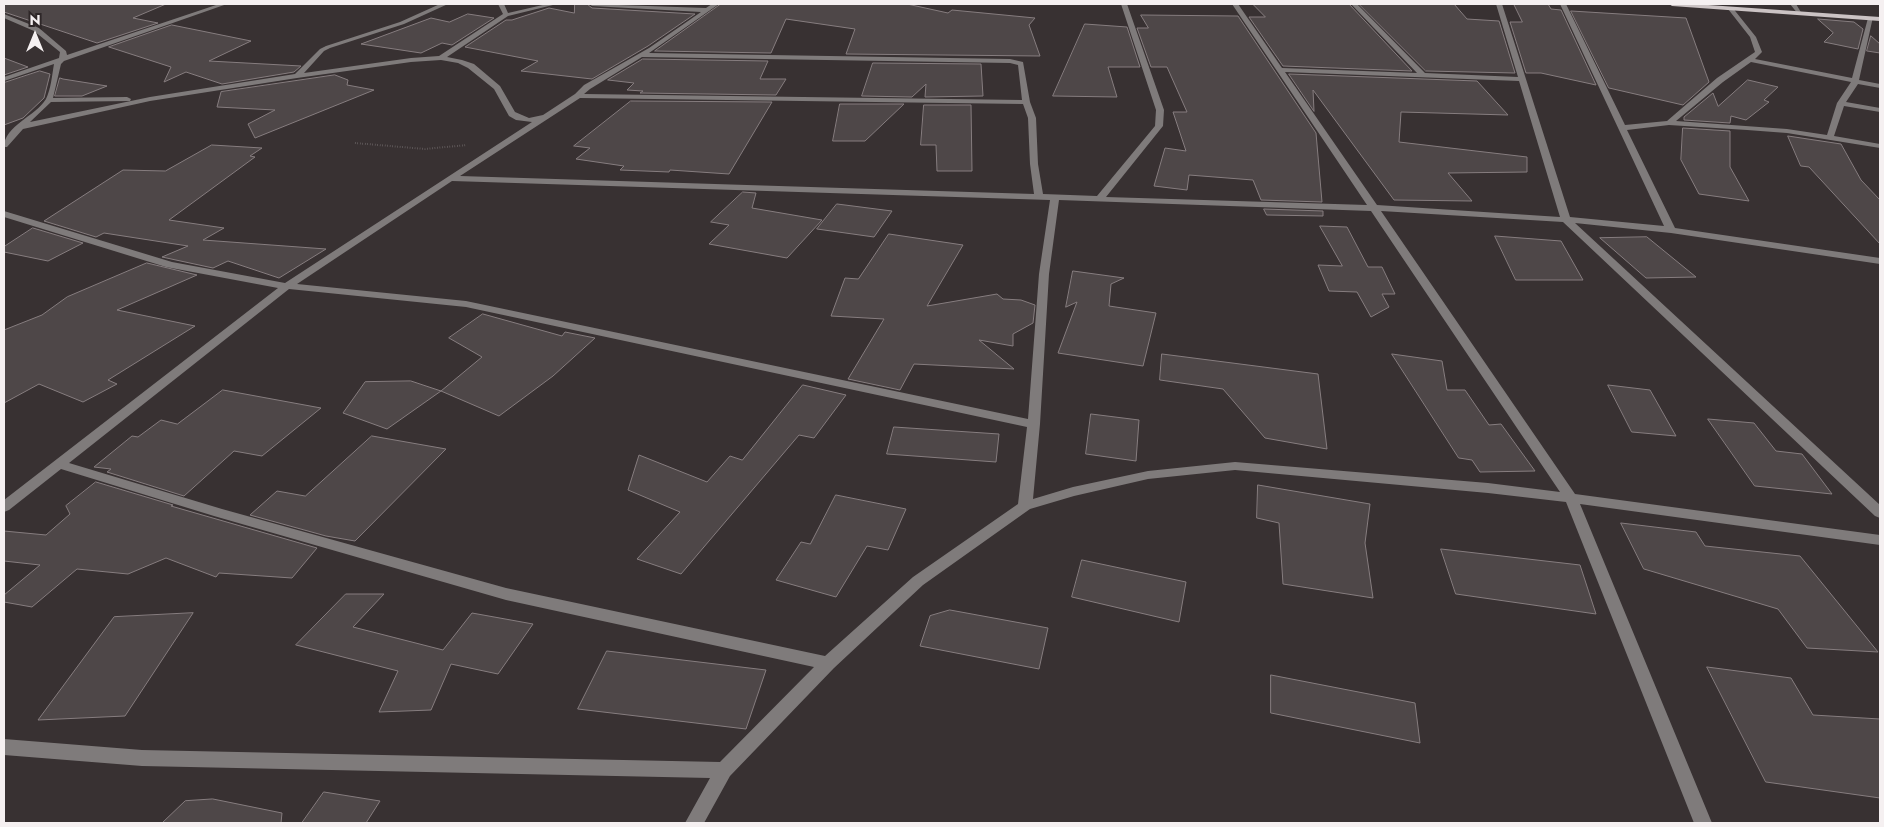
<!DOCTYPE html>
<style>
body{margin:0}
#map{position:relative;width:1884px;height:827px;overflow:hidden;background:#383132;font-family:Jost,sans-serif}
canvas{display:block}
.frame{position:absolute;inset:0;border:5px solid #f5f0f1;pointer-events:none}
.north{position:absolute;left:10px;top:10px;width:50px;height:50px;-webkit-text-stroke:4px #2e2728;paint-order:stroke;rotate:0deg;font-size:14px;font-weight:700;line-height:20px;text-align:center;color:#f5f0f1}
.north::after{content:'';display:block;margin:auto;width:18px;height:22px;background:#f5f0f1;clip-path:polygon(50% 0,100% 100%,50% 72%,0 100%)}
</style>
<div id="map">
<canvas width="1884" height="827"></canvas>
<div class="frame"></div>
<div class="north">N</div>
</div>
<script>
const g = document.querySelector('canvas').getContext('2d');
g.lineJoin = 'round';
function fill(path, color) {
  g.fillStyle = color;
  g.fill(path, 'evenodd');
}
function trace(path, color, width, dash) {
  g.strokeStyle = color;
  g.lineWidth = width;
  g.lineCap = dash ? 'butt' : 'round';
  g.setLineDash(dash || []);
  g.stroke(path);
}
const building = new Path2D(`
 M4,4h162l-33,14 25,5 -61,20 -93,-31z
 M575,4h12l5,4 103,6 -47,32 -56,33 -71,-8 17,-10 -73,-14 41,-27h6l37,-12 25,5z
 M721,4h186l41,9 4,-3 83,8 -6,7 11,31 -194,-2 9,-25 -69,-10 -15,34 -116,-2z
 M1253,4h96l63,67 -129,-5 -34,-49h16z
 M1359,4h95l13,15 32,2 16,52 -89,-2z
 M1514,4h34l3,5 10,1 35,75 -55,-12h-15l-16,-51h12z
 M1571,11l115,7 23,64 -26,23 -74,-17z
 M468,14l26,4 -42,27 -10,-2 -21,10 -60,-9 70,-26 18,4z
 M1141,15l97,1 78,117 6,69 -61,-2 -8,-20 -64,-5 -2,15 -33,-4 11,-38 21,3 -13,-39h14l-20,-45h-16l-14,-39h11z
 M1818,19l36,3 9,7 -5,20 -34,-7 9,-9z
 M1085,24l42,3 13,40h-32l9,30 -64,-1z
 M172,25l79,16 -42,20 92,5 -7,6 -72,12 -36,-12 -22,10 7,-15 -62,-20z
 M1871,36l9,8v9l-13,-2z
 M4,58l24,9 -24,8z
 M643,59l125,2 -8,18h26l-10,16 -136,-2 3,-2 -16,-1 7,-7 -26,-3z
 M873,63l108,1 2,32 -58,1 1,-13 -14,13 -50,-1z
 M40,71l10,3 -6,24 -21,20 -19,7v-42z
 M1289,74l188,7 31,34 -107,-3 -2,30 128,15v15l-79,1 24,28 -78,-1 -81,-110 1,21z
 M335,75l13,5 -1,5 27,5 -119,48 -7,-14 27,-14 -58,-3 4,-15z
 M60,78l3,1 44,7 -25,10h-27z
 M1748,80l30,7 -14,13 5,2 -23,18 -15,-4 -1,7 -46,-3v-3l29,-24 5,13z
 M631,101l141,1 -43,72 -59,-4 -1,2 -49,-2 4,-4 -48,-7 14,-11 -16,-2z
 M840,104h64l-39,37h-32z
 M924,105h47l1,66h-35l-1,-26h-15z
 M1683,128l47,3v36l19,34 -50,-7 -18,-34z
 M1788,136l53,8 20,36 19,20v44l-71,-77 -8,-1z
 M212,145l50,3 -12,8 5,1 -86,63 55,8 -21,12 123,9 -47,29 -51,-17 -15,7 -51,-11 26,-11 -84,-13 -8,4 -52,-16 79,-51 42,1z
 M743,192l13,1 -4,15 70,12 -35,38 -78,-14 20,-19 -18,-3z
 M837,204l55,7 -18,26 -57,-8z
 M1264,209l59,2v5l-56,-1z
 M1320,226l27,1 21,40h14l13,27h-13l7,13 -18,10 -14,-25 -28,-1 -11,-26 24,1z
 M33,228l50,15 -35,18 -44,-9v-5z
 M889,234l74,11 -36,61 70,-12 6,5 18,1 14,5 -2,18 -20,11v12l-34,-6 35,29 -100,-5 -14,26 -52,-11 36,-60 -53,-3 14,-38 13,1z
 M1495,236l66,5 22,39h-67z
 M1647,237l49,40 -50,1 -46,-40z
 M147,263l50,12 -80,35 78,16 -87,54 9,4 -34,18 -44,-18 -35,19v-73l38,-15 25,-18z
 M1073,271l51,7 -13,6 -2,22 47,7 -13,53 -85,-13 19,-51 -11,5z
 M483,314l79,22 3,-4 30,6 -42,38 -54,40 -58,-25 41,-34 -33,-19z
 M1162,354l156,20 9,75 -62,-11 -42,-49 -63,-9z
 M1392,354l50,7 5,29h18l24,35 12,-1 34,47 -55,1 -8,-12 -13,-2z
 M411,381l30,10 -54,38 -44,-16 22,-31z
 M803,385l43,10 -32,43 -15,-3 -118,139 -44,-15 43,-47 -52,-22 11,-35 68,27 23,-26 12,4z
 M1608,385l42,5 26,46 -44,-4z
 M223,390l98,18 -59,48 -28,-5 -50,45 -77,-24 4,-3 -17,-2 38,-31 6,1 23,-17 16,4z
 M1091,414l48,6 -3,41 -50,-7z
 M1708,419l46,4 22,28 26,3 30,40 -77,-8z
 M894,427l105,7 -3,28 -109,-8z
 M372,436l74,13 -91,92 -29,-5 -76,-21 27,-24 28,5z
 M96,482l77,23 -2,1 146,42 -25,30 -73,-5 -3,4 -50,-19 -38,16 -51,-5 -45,38 -28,-5v-7l36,-30 -36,-4v-30l42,4 24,-21 -4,-8z
 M1258,485l112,19 -5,39 8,55 -90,-14 -4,-61 -22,-5z
 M836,495l70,14 -18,41 -21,-4 -31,51 -60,-17 25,-38 9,2z
 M1621,523l75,9 9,14 95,10 78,96 -71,-4 -29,-39 -134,-40z
 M1441,549l139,16 16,49 -140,-20z
 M1082,560l104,22 -7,40 -107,-25z
 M346,594h38l-31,33 90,23 29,-37 61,11 -35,50 -47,-10 -20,46 -52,2 19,-41 -102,-26z
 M950,610l98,18 -9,41 -119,-23 10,-30z
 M193,613l-68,103 -87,4 76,-103z
 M607,651l159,19 -20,59 -168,-20z
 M1707,667l84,11 22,37 67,4v79l-114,-16z
 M1271,675l144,28 5,40 -149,-30z
 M324,792l56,9 -14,22h-64z
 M213,799l69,14 -1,10h-119l23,-22z`);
fill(building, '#4e4748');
trace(building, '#867d7f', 1);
trace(new Path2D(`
 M355,143l70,6 42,-4`), '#7c7677', 2, [0.5, 2]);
fill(new Path2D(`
 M219,4h8l-163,57 -3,3 -8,34 74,-1 4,2 -1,2 -79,1 -21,20 120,-25 145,-23 25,-25 6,-3 74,-24 40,-18h8l-44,20 -74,24 -6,3 -20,22 107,-15 28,-2 64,-42 -5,-10h6l4,9 39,-9h10l-49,12 -61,41 15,3 12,4 26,22 15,26 14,6 14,-3 32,-21 9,-9 65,-37 52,-36 -109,-6 -3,-2 117,4 6,-4h7l-70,49 361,6 13,3 7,40 6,16 2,46 5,30 54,2 58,-70 1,-16 -35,-106h6l37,106 -1,16 -57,71 261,8 -135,-201h6l44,64 135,5 -66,-69h6l68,69 93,4 -22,-73h6l68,213 94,9 -104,-222h6l59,121 42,-4 50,-43 38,-26 -5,-15 -22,-28v-2h4l24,30 6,15 -7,7 97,19 16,-60 5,-1 -14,63 21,4v4l-22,-4 -12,18 34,6v4l-36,-6 -10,30 46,8v4l-93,-15 -40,-3 -78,-5 -42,5 48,98 205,30v6l-209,-31 -96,-10 305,282v13l-5,-2 -312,-294 -182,-11 194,283 305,41v10l-300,-41 132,319h-18l-128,-321 -78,-9 -253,-23 -87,9 -74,17 -44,13 -107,76 -89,83 -104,108 -26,47h-19l25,-45 -568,-12 -138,-11v-16l138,11 578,12 94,-95 -308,-67 -292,-84 -153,-47 -52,41 -5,2v-12l274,-212 -112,-21 -162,-50v-6l168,51 113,21 247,-161 -16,-2 -7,-4 -15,-27 -26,-21 -10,-5 -17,-3 -30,2 -114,16 -147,23 -127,28 -16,18h-3c0,-21 32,-31 42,-48 5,-10 6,-24 8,-35l-50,17v-4l55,-19 1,-6 -26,-21 -30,-13v-4l35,14 27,23 1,4zM642,57l368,6 8,2 4,35 -438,-6 6,-5zM1751,62l100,20 -14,21 -10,32 -40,-6 -111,-8 47,-39zM1285,72l234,9 41,136 -183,-12zM580,98l443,6 5,14 2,46 4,30 -574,-18zM452,181l598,19 -11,74 -11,145 -562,-118 -169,-17zM1059,200l312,11 189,281 -72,-9 -253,-21 -87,9 -75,16 -40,12 7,-75 9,-150zM289,289l177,18 561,120 -9,77 -105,73 -88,79 -319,-68 -284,-79 -153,-46z
 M1790,4h6l6,10h-4z`), '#7f7b7b');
fill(new Path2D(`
 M1669,4h25l186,13v4l-208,-15z`), '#cbc3c4');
</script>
